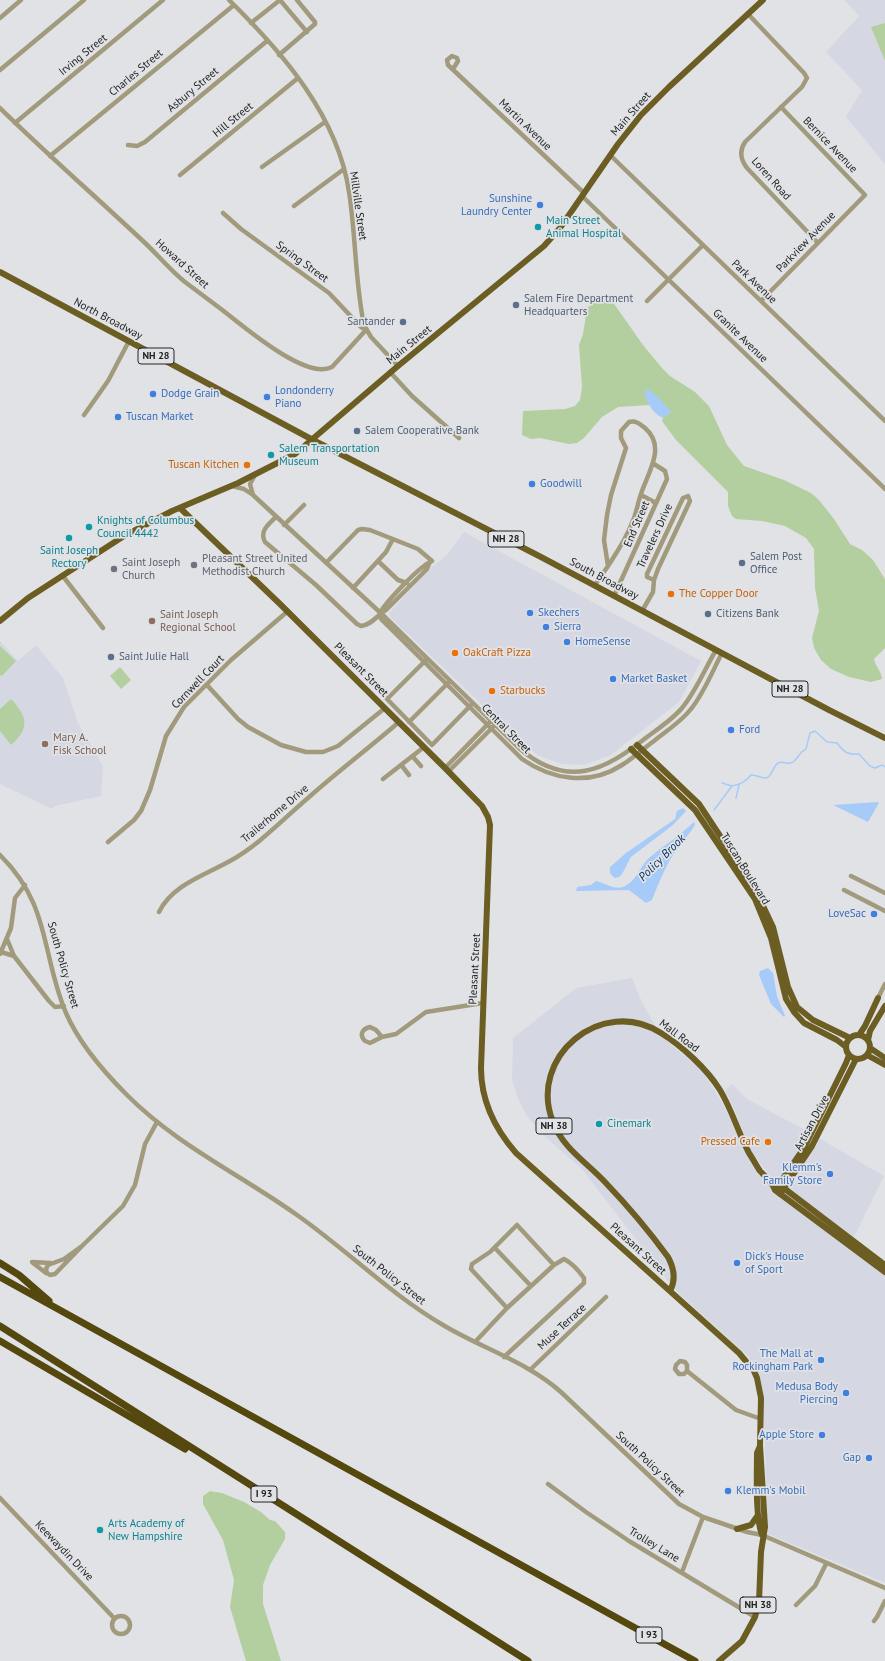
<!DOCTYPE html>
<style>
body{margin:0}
canvas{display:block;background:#e1e2e5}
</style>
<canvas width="885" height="1661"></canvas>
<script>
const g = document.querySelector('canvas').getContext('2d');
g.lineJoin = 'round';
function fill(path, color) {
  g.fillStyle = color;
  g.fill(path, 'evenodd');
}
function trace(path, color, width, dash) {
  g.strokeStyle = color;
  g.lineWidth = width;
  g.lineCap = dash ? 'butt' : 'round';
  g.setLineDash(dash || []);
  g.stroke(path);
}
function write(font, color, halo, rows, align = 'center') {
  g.font = font + ' "PT Sans",sans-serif';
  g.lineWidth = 3.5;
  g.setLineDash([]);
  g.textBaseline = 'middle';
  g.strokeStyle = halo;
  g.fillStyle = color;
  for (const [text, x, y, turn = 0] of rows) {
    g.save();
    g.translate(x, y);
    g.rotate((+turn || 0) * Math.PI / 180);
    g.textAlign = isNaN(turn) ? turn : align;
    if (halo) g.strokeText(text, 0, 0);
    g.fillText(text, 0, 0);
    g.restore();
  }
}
fill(new Path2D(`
 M844,0h41v164l-39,-47 16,-27 -36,-38 33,-36z
 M464,532l237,129 -22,41 -68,53 -27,10 -22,-1 -25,-9 -38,-34 -108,-103 -2,-5 39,-43 18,-14z
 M0,641l18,20 18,-16 27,33 15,45 25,43 -2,30 -46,10 -3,3 -52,-25z
 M632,978l10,24 19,34 41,35 20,31 24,51 22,33 117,89v308l-117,-49 -5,-144 -5,-18 -10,-16 -73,-66 -93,-121 -41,-36 -14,-17 -9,-17 -6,-19 1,-42 63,-50z
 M732,1084l15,15 60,32 77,45 -30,61 -84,-60 -20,-28 -15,-38 -10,-21z`), '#d5d8e2');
fill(new Path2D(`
 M885,23v38l-14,-34z
 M604,295l6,3 33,47 19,23 8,8 25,16 14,14 18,39 17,21 40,14 27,13 8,7 15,19 16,25 12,6 11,10 12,19v69l-11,11c1,7 8,13 8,20l-11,3 -22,-5 -18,-8 -10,-9 -7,-12 -2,-10 7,-27 -4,-23 -1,-39 -8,-11 -21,-12 -23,-5 -26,-2 -4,-3 -4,-10v-14l-52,-52 -14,-19 1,-3 8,-6 -26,-16 5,9 -32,2 -16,10 -18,21 -7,5 -8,1 -29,-6 -9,1 -9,-4 1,-24 42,-2 10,-3 5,-6 2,-13 -3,-42 4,-11 4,-25 10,-13z
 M0,646l16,15 -14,15 -2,-1z
 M120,667l11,13 -10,9 -11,-13z
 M11,699c17,18 19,29 0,46l-11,-14v-22z
 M210,1491l12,2 22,9 17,10 9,8 5,1 10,11v7l-15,26 -7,20v19l18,57h-35l-16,-54 4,-27 -11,-40 -20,-36v-8z`), '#b3cf9f');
fill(new Path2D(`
 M648,389l10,8 13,15 -8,6c-10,-4 -18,-17 -18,-28z
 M877,802l2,1 -11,19 -35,-17z
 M683,808l3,3 -13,14 -42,32 -9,17 -3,3 -4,1c-4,-3 -6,-5 -5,-11l16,-14 49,-34 2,-8z
 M694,822l1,2c-4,9 -11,15 -17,23 -11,16 -19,35 -26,53l-6,3 -17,-13 -53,1 1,-4 14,-2 5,-4c9,2 18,9 27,6 13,-5 16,-19 25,-28 14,-13 32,-23 46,-37z
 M768,968l5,5 4,23 8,20 -1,1 -13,-13 -12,-29 1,-4z`), '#a6cbf8');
trace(new Path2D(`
 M722,783l10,3
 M736,798l3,-13
 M714,810l18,-24c9,-2 13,-4 19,-11 4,0 11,3 15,3 6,-1 7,-12 12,-15 5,-3 10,3 15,-1 6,-4 5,-9 13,-13l4,-16 5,-2 12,11 10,1c7,9 10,12 22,11l11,12 5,2 7,-3 3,2`), '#a6cbf8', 1.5);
trace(new Path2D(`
 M229,0c53,52 109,116 120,192 7,44 6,91 15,133l7,12 27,29
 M280,0l27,32
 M748,14l56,59 3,5 -5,9 -57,55c-6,9 -5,17 2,26l71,75
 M0,18l21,-18
 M251,23l29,-23
 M279,55l36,-31v-2l-18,-22
 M453,69l5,-8 -1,-3 -5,-2 -5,4 1,5 136,128
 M0,70l84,-70
 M0,108c47,46 96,89 144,134 14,13 26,28 41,40 12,9 24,18 36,27 21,16 85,72 111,58l34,-37 -5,-3 -32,-34 -88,-64 -18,-16
 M15,123l148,-123
 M128,145l9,1 8,-4 122,-101
 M610,155l275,266
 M50,156l184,-151
 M262,167l63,-45
 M180,175l118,-97
 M582,196l303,293
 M294,206l50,-37
 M647,301l56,-56
 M761,301l104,-106 -84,-88
 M390,372l22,24 47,42
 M84,415l24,-34 21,-40
 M232,486l12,3 9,6 132,122 135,132c48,40 84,22 127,-12 12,-9 26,-18 35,-29 13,-15 24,-41 34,-58
 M253,495l-3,-11 5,-9
 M641,495l15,8
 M276,517c-7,7 -17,14 -11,25l51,43 41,39 4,2c11,-1 16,-11 25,-16l41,-41 2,-5
 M284,525l20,-20
 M378,561l20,19 9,3
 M326,563l32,-33 4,-1 8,1 48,19 14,12c-3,2 -6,3 -8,5 -10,7 -39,37 -44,47
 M62,575l41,53
 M595,585l13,-19 -4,-26 3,-25 4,-20 15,-47 -5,-10v-7l8,-9c7,-2 11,2 16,6 21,18 4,43 -3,63 -4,10 -5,21 -10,32 -6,16 -15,29 -24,43
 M353,588l33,-36 7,-13
 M614,596l53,-117 -2,-8 -11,-7
 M642,611l11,-19 1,-12 4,-11 32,-68 -2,-5 -5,2 -36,76v3l7,3
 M380,613l1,6 141,140c30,21 68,27 100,6 11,-7 21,-16 32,-24 12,-10 27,-19 37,-32 13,-16 21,-37 31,-56
 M426,660l-39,39 45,46 40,-41
 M207,685l31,34 10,8 33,18 25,7h17l15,-6 47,-38
 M409,722l40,-40
 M413,757l8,9
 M402,766l7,9
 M445,768l44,-45
 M449,771l44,-44
 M383,779l41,-32
 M108,842l26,-22 7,-9 9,-21 16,-54 18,-29 47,-47 57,-49
 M0,855c51,50 41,99 66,158 13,30 37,58 60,81 49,50 115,81 171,121 50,35 93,79 146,110 38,23 85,37 119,68l117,111 24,13 44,15 15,3 123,53
 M851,876l34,17
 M844,890l41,21
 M159,912c13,-27 46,-37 71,-51 29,-16 52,-41 78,-63 29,-26 61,-50 91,-76
 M7,939l7,17 35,45 6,6 9,-1
 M1,952l13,4
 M0,954l11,-26 4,-30 10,-13
 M878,998l7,-14
 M382,1037l-6,-7 -6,-3c-8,2 -11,8 -5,14l5,2 12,-6 14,-3 30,-22 57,-9
 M82,1246l-27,28 -5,1 -3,-2 -1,-4 2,-4 16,-6 18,-13 41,-40 12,-21 10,-41 12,-22
 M495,1248l36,38
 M32,1262l19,1
 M33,1263l13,10
 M475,1342l32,-34 47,-43 -37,-40 -27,27 -18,12 -1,5 36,39
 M504,1357l80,-74v-5c-5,-7 -12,-15 -20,-19l-10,6
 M530,1370l76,-73
 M687,1371l-3,3h-5l-4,-5 1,-4 4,-4 5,1 2,3v6l49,39 25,9
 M548,1484l38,28 43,29 126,76
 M0,1498l114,120
 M682,1572l21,-55
 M796,1605l19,-19 11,-22
 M112 1625a9 9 0 1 1 18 0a9 9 0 1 1-18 0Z
 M874,1621l3,-4 8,-16`), '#a29a7d', 4.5);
trace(new Path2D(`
 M0,272l313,168 228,117 288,153 56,28
 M180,508l100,96 165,164 37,38 6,11 2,8 -9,243c0,33 14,61 35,85l223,200 15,18 3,7 4,20 -1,47 5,82 -4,25 -2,50 -4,15 -13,24 -23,20
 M0,621l28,-23 96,-62 48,-25 66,-28 57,-29 103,-88 146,-120 16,-18 58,-84 23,-29 28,-28 94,-87
 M637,745l62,59 56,85 18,38 15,60 9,20 16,13 37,18
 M631,749l64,61 60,89 16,39 15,61 8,13 10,11 33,17 9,7
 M846 1047a12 12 0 1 1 24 0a12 12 0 1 1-24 0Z
 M859,1035l6,-9 13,-28
 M868,1040l2,-9 15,-25
 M870,1048l15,10
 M867,1055l18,10
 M781,1186l104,79
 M775,1190l29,-42 42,-85 3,-8
 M780,1194l32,-48 44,-87
 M670,1291c6,-11 4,-23 -2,-34 -19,-26 -41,-52 -64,-76 -18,-19 -42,-34 -51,-59 -26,-65 49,-127 108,-89 21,13 46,36 59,57 12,20 18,42 29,63 4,6 7,12 11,18 6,6 12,11 15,19l110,82
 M760,1446l-3,7c0,21 -2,64 5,82
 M737,1529l14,-4 7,-10`), '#6c5d23', 6);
trace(new Path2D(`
 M0,1263l19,12 30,26
 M0,1277l695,384
 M0,1326l528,335
 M0,1341l185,108`), '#55480f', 7);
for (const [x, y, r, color] of [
 [540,205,4,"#3f7fe0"],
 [538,227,4,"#0f9aa8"],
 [516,305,4,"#5c6f8a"],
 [403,322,4,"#5c6f8a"],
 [153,394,4,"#3f7fe0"],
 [267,397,4,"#3f7fe0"],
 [118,417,4,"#3f7fe0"],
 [357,431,4,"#5c6f8a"],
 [271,455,4,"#0f9aa8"],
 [247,465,4,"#e8710a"],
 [532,484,4,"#3f7fe0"],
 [89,527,4,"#0f9aa8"],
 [69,538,4,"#0f9aa8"],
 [742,563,4,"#5c6f8a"],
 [194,565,4,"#6b7280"],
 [114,569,4,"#6b7280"],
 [671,594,4,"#e8710a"],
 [530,613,4,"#3f7fe0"],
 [708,614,4,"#5c6f8a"],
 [152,621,4,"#8d6e63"],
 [546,627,4,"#3f7fe0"],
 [567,642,4,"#3f7fe0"],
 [455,653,4,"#e8710a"],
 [111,657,4,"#5c6f8a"],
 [613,679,4,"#3f7fe0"],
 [492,691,4,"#e8710a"],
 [731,730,4,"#3f7fe0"],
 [45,744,4,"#8d6e63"],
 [874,914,4,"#3f7fe0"],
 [599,1124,4,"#0f9aa8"],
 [768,1142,4,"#e8710a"],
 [830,1174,4,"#3f7fe0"],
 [737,1263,4,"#3f7fe0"],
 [821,1360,4,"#3f7fe0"],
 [846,1393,4,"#3f7fe0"],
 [822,1435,4,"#3f7fe0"],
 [869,1458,4,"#3f7fe0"],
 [728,1491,4,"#3f7fe0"],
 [100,1530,4,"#0f9aa8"]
]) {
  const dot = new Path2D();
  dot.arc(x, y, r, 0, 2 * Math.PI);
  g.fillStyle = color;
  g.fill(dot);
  trace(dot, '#e1e2e5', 1.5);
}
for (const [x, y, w] of [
 [156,356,36],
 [506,539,36],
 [790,689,36],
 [554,1126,36],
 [264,1494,26],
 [758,1605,36],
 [649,1635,26]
]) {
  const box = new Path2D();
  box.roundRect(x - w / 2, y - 8, w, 16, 3);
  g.fillStyle = '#e1e2e5';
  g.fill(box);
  trace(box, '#232424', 1);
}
write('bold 10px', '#232424', null, [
 ["NH 28",156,356],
 ["NH 28",506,539],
 ["NH 28",790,689],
 ["NH 38",554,1126],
 ["I 93",264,1494],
 ["NH 38",758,1605],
 ["I 93",649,1635]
]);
write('11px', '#232424', '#e1e2e5', [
 ["Irving Street",83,55,-39],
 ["Charles Street",136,73,-40],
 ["Asbury Street",193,90,-40],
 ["Main Street",631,114,-49],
 ["Hill Street",233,120,-39],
 ["Martin Avenue",525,125,44],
 ["Bernice Avenue",830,145,46],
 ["Loren Road",771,179,48],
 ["Millville Street",358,206,82],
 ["Parkview Avenue",806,242,-46],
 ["Spring Street",302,262,36],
 ["Howard Street",182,264,42],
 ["Park Avenue",754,282,44],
 ["North Broadway",108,319,28],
 ["Granite Avenue",740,336,44],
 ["Main Street",409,345,-39],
 ["End Street",637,524,-67],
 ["Travelers Drive",655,536,-65],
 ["South Broadway",604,579,28],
 ["Pleasant Street",361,670,45],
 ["Cornwell Court",198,682,-46],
 ["Central Street",506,729,45],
 ["Trailerhome Drive",275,814,-40],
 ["Tuscan Boulevard",745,869,58],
 ["South Policy Street",63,965,74],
 ["Pleasant Street",475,969,-87],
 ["Mall Road",679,1036,37],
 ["Artisan Drive",812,1123,-62],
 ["Pleasant Street",638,1249,42],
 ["South Policy Street",389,1275,38],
 ["Muse Terrace",562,1327,-43],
 ["South Policy Street",650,1464,43],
 ["Trolley Lane",654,1545,31],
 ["Keewaydin Drive",64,1551,46]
]);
write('11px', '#366cbe', '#e1e2e5', [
 ["Sunshine",532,199,"right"],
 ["Laundry Center",532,212,"right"],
 ["Londonderry",275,391],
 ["Piano",275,404],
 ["Dodge Grain",161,394],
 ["Tuscan Market",126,417],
 ["Goodwill",540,484],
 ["Skechers",538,613],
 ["Sierra",554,627],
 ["HomeSense",575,642],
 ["Market Basket",621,679],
 ["Ford",739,730],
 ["LoveSac",866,914,"right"],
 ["Klemm's",822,1168,"right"],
 ["Family Store",822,1181,"right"],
 ["Dick's House",745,1257],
 ["of Sport",745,1270],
 ["The Mall at",813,1354,"right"],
 ["Rockingham Park",813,1367,"right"],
 ["Medusa Body",838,1387,"right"],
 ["Piercing",838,1400,"right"],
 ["Apple Store",814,1435,"right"],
 ["Gap",861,1458,"right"],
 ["Klemm's Mobil",736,1491]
], 'left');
write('11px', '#0d838f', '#e1e2e5', [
 ["Main Street",546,221],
 ["Animal Hospital",546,234],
 ["Salem Transportation",279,449],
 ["Museum",279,462],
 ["Knights of Columbus",97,521],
 ["Council 4442",97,534],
 ["Saint Joseph",69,551,"center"],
 ["Rectory",69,564,"center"],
 ["Cinemark",607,1124],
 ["Arts Academy of",108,1524],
 ["New Hampshire",108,1537]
], 'left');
write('11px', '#4e5e75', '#e1e2e5', [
 ["Salem Fire Department",524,299],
 ["Headquarters",524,312],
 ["Santander",395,322,"right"],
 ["Salem Cooperative Bank",365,431],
 ["Salem Post",750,557],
 ["Office",750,570],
 ["Citizens Bank",716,614],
 ["Saint Julie Hall",119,657]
], 'left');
write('11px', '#c56008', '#e1e2e5', [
 ["Tuscan Kitchen",239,465,"right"],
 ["The Copper Door",679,594],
 ["OakCraft Pizza",463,653],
 ["Starbucks",500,691],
 ["Pressed Cafe",760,1142,"right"]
], 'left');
write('11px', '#5b616d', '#e1e2e5', [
 ["Pleasant Street United",202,559],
 ["Methodist Church",202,572],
 ["Saint Joseph",122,563],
 ["Church",122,576]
], 'left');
write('11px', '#785e54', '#e1e2e5', [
 ["Saint Joseph",160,615],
 ["Regional School",160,628],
 ["Mary A.",53,738],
 ["Fisk School",53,751]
], 'left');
write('italic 12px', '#043566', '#e1e2e5', [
 ["Policy Brook",662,858,-45]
]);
</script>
